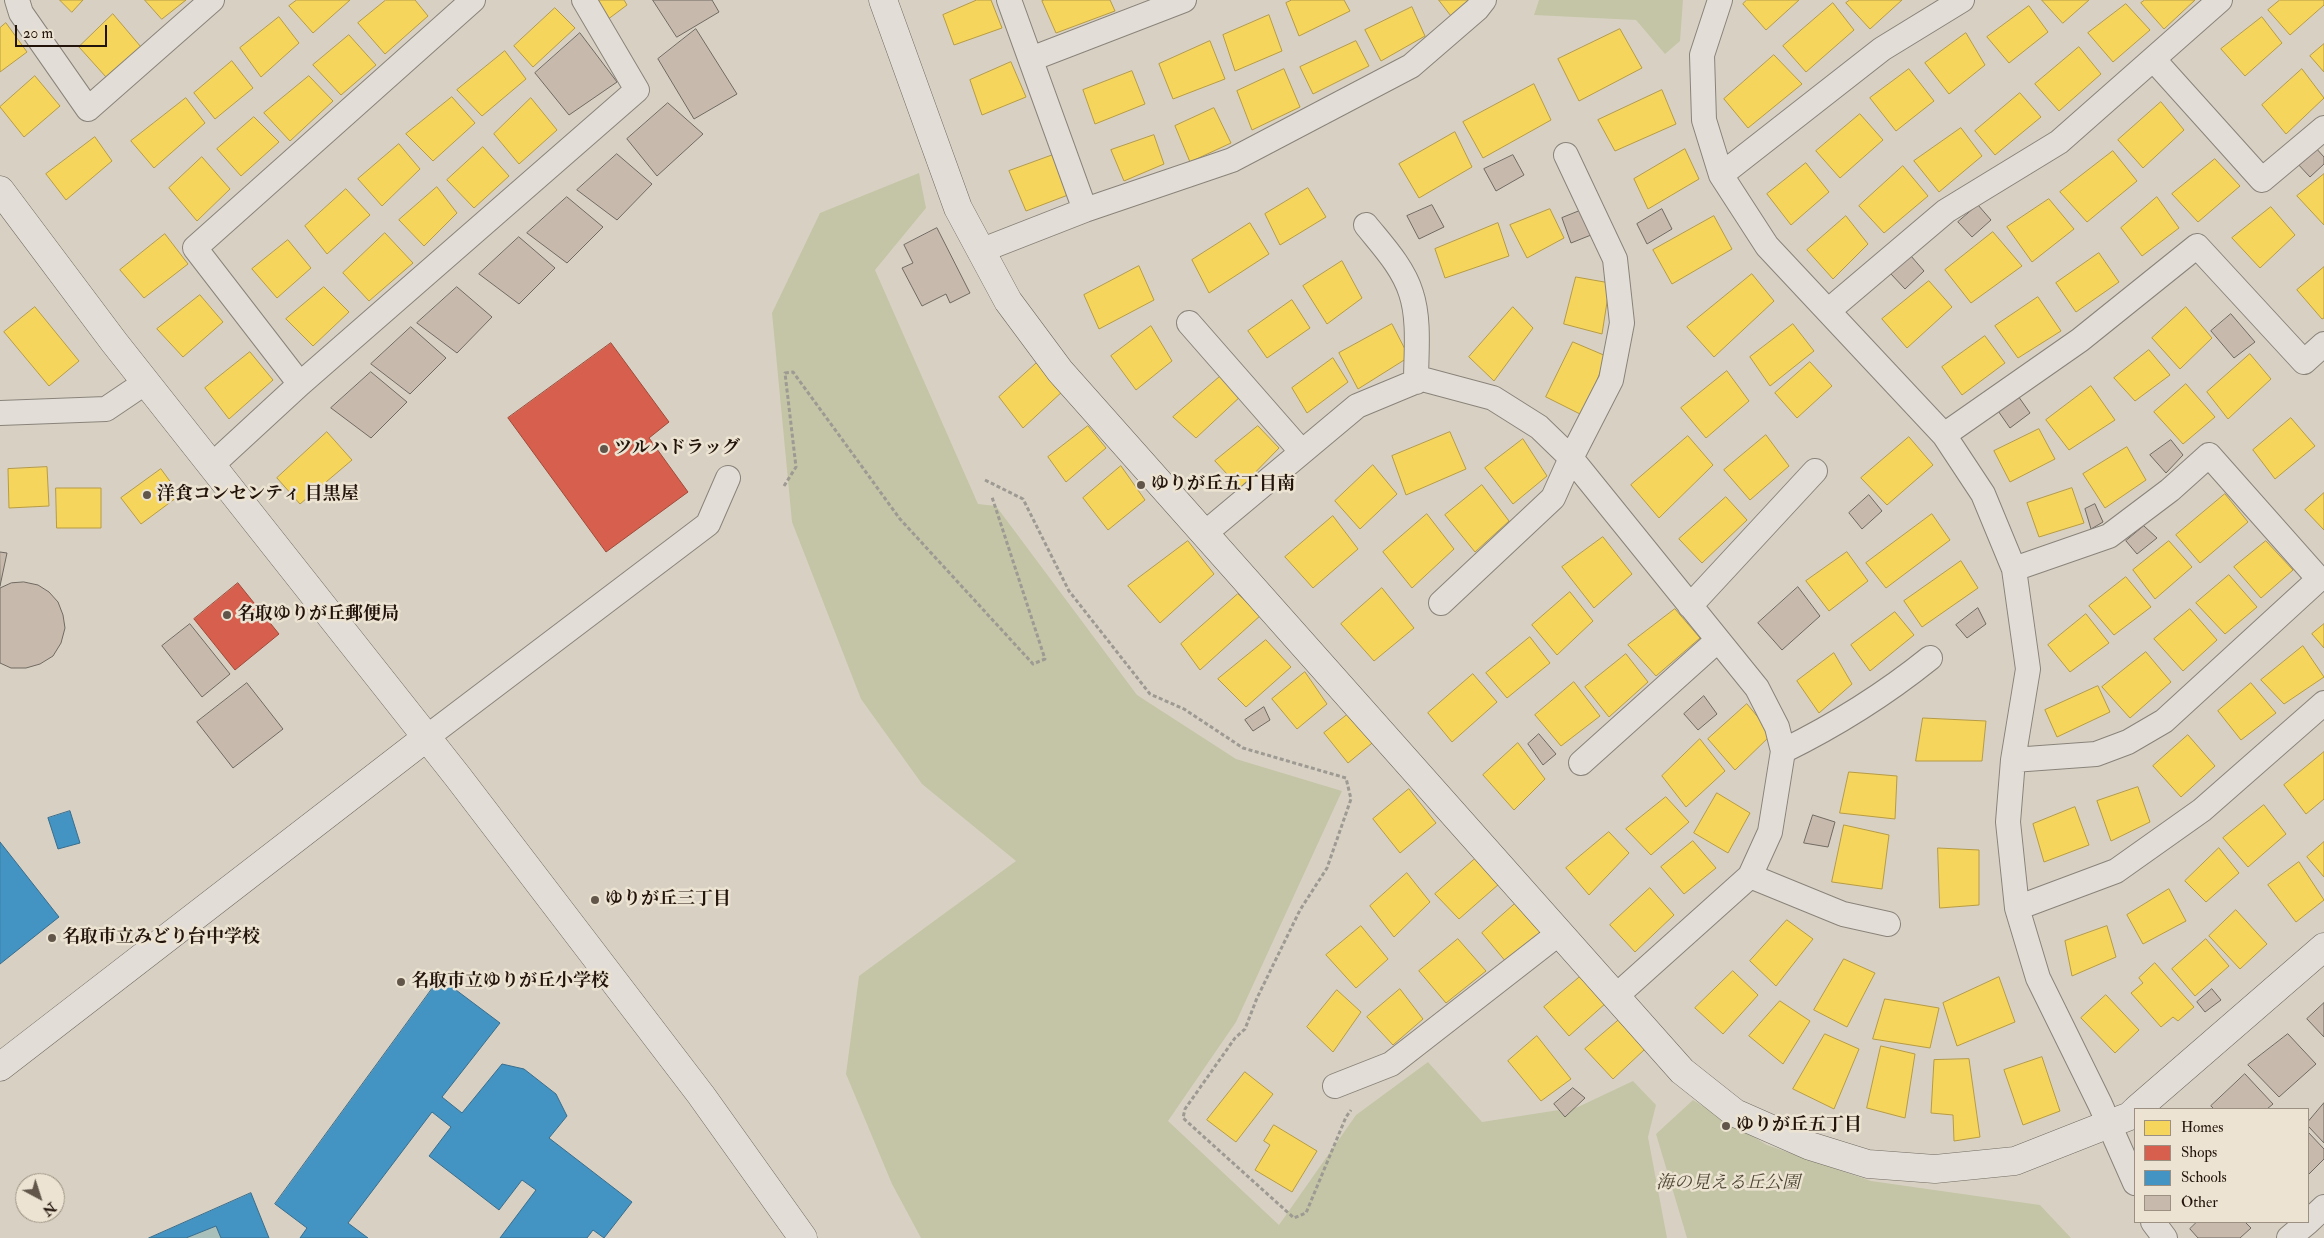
<!DOCTYPE html>
<meta charset="utf-8">
<style>
body{margin:0}
#map{position:relative;width:2324px;height:1238px;overflow:hidden;background:#d8d1c3;font-family:"IM FELL Double Pica",serif}
canvas{display:block}
.legend{position:absolute;left:2134px;top:1108px;width:175px;height:115px;box-sizing:border-box;background:#ece3d2;border:1px solid #9b9082;margin:0;padding:6px 9px;list-style:none;font-size:15px;color:#22140b}
.legend li{display:flex;align-items:center;gap:10px;height:25px}
.legend b{width:25px;border:1px solid #9b9082}
.north{position:absolute;left:15px;top:1173px;width:50px;height:50px;box-sizing:border-box;background:#ece3d2;border:1px solid #9b9082;border-radius:50%;rotate:140deg;font-size:14px;font-weight:700;line-height:20px;text-align:center;color:#22140b}
.north::after{content:'';display:block;margin:auto;width:18px;height:22px;background:#62564b;clip-path:polygon(50% 0,100% 100%,50% 72%,0 100%)}
.scale{position:absolute;left:15px;top:25px;width:92px;height:22px;box-sizing:border-box;border:2px solid #22140b;border-top:0;padding-left:6px;font-size:15px;line-height:18px;white-space:nowrap;color:#22140b;-webkit-text-stroke:4px #ece3d2;paint-order:stroke}
</style>
<div id="map">
<canvas width="2324" height="1238"></canvas>
<ul class="legend">
<li><b style="height:14px;background:#f6d55c"></b>Homes</li>
<li><b style="height:14px;background:#d6604d"></b>Shops</li>
<li><b style="height:14px;background:#4393c3"></b>Schools</li>
<li><b style="height:14px;background:#c8b9ad"></b>Other</li>
</ul>
<div class="north">N</div>
<div class="scale">20 m</div>
</div>
<script>
const g = document.querySelector('canvas').getContext('2d');
g.lineJoin = 'round';
function fill(path, color) {
  g.fillStyle = color;
  g.fill(path, 'evenodd');
}
function trace(path, color, width, dash) {
  g.strokeStyle = color;
  g.lineWidth = width;
  g.lineCap = dash ? 'butt' : 'round';
  g.setLineDash(dash || []);
  g.stroke(path);
}
function write(font, color, halo, rows, align = 'center') {
  g.font = font + ' "IM FELL Double Pica","Noto Serif JP",serif';
  g.lineWidth = 5;
  g.setLineDash([]);
  g.textBaseline = 'middle';
  g.strokeStyle = halo;
  g.fillStyle = color;
  for (const [text, x, y, turn = 0] of rows) {
    g.save();
    g.translate(x, y);
    g.rotate((+turn || 0) * Math.PI / 180);
    g.textAlign = isNaN(turn) ? turn : align;
    if (halo) g.strokeText(text, 0, 0);
    g.fillText(text, 0, 0);
    g.restore();
  }
}
fill(new Path2D(`
 M1539,0h144l-3,41 -15,13 -29,-34 -102,-5z
 M919,173l7,35 -51,62 103,234 18,2 141,189 99,64 106,32 -106,231 -68,99 111,104 77,-110 72,-53 54,60 96,-15 55,-26 23,24 -8,32 19,101h-746l-29,-54 -46,-110 13,-98 157,-115 -94,-77 -61,-85 -69,-177 -20,-209 48,-100z
 M1693,1100l74,45 104,36 169,24 31,33h-384l-31,-104z`), '#c4c5a6');
fill(new Path2D(`
 M216,1226l5,12h-35z`), '#a9bfba');
const homes = new Path2D(`
 M60,0h23l-11,12z
 M145,0h41l-24,19z
 M297,0h53l-37,33 -24,-27z
 M386,0h29l13,16 -43,38 -27,-31z
 M595,0h29l3,5 -20,15z
 M977,0h14l11,28 -48,17 -11,-30z
 M1045,0h65l5,11 -59,22 -14,-32z
 M1292,0h52l6,11 -51,25 -13,-33z
 M1439,0h31l-17,18z
 M1747,0h52l-33,30 -23,-26z
 M1850,0h52l-32,29 -24,-26z
 M2042,0h47l-26,23z
 M2145,0h50l-31,29 -23,-26z
 M2280,0h44v5l-34,30 -22,-25z
 M1833,3l21,27 -48,42 -23,-26z
 M2126,4l24,26 -37,32 -25,-29z
 M2029,6l19,26 -39,31 -22,-26z
 M1412,7l13,29 -44,25 -16,-31z
 M555,8l20,20 -42,39 -19,-21z
 M113,14l28,33 -35,30 -27,-30z
 M1269,15l13,36 -47,20 -12,-36z
 M279,17l20,26 -38,34 -21,-29z
 M2262,17l20,26 -37,33 -24,-27z
 M6,23l21,29 -27,20v-44z
 M1620,29l22,39 -63,33 -21,-42z
 M1966,33l19,32 -36,29 -24,-31z
 M349,35l27,30 -35,30 -28,-30z
 M1210,41l15,38 -52,20 -14,-35z
 M1356,41l13,25 -56,28 -13,-27z
 M2324,44v28l-14,-16z
 M2079,47l22,27 -42,37 -24,-27z
 M505,51l21,28 -44,37 -25,-26z
 M1774,55l28,29 -54,44 -24,-29z
 M232,61l21,27 -38,31 -21,-26z
 M1011,62l15,35 -44,18 -12,-35z
 M1284,69l16,38 -48,23 -15,-39z
 M1909,69l25,32 -38,30 -26,-33z
 M2302,69l22,29 -38,36 -24,-29z
 M1132,71l13,33 -50,20 -12,-34z
 M35,76l25,30 -36,31 -24,-30z
 M309,76l24,25 -43,40 -26,-28z
 M1534,84l17,36 -68,38 -20,-36z
 M1662,90l14,34 -61,27 -17,-31z
 M2020,93l21,24 -46,38 -20,-24z
 M452,97l23,26 -42,38 -27,-27z
 M186,98l19,25 -51,45 -23,-27z
 M531,98l26,32 -38,34 -25,-30z
 M2161,102l23,28 -41,38 -25,-28z
 M1214,108l17,35 -41,19 -15,-36z
 M1860,114l23,26 -43,38 -24,-27z
 M254,117l25,25 -38,34 -24,-27z
 M1961,128l21,28 -43,36 -25,-31z
 M1455,132l17,35 -53,31 -20,-34z
 M1154,135l10,29 -40,17 -13,-31z
 M95,137l17,24 -46,39 -20,-26z
 M399,144l21,25 -38,37 -24,-27z
 M483,147l26,29 -35,32 -27,-28z
 M1685,149l14,30 -51,30 -14,-30z
 M2113,151l24,30 -50,41 -27,-30z
 M1053,155l15,40 -42,16 -17,-40z
 M202,157l28,32 -33,32 -28,-33z
 M2215,159l25,27 -42,36 -26,-28z
 M1806,163l23,29 -38,33 -24,-31z
 M1903,166l25,30 -44,37 -25,-27z
 M2324,174v51l-27,-29z
 M437,187l20,26 -33,33 -25,-26z
 M1308,188l18,29 -46,28 -15,-31z
 M346,189l24,26 -43,39 -22,-28z
 M2157,197l22,31 -37,28 -21,-28z
 M2049,199l25,30 -42,33 -25,-35z
 M2271,207l24,28 -35,33 -28,-30z
 M1550,209l14,29 -37,20 -17,-33z
 M1714,216l18,33 -60,35 -19,-34z
 M1846,216l22,28 -35,35 -26,-29z
 M1250,223l19,31 -60,39 -17,-33z
 M1498,223l11,33 -64,22 -10,-29z
 M1993,232l29,34 -51,37 -26,-33z
 M385,233l28,30 -44,38 -26,-28z
 M165,234l23,30 -44,34 -24,-28z
 M288,240l23,28 -34,30 -25,-29z
 M2099,253l20,29 -43,30 -20,-29z
 M1342,261l20,37 -35,26 -24,-38z
 M1139,266l15,34 -55,29 -15,-34z
 M2324,267v51l-2,1 -25,-29z
 M1752,274l22,27 -60,56 -27,-30z
 M1576,277l34,6 -8,51 -38,-10z
 M1929,281l23,26 -45,41 -25,-29z
 M324,287l25,25 -36,34 -27,-27z
 M200,295l23,27 -40,35 -26,-28z
 M2038,297l23,34 -43,27 -23,-32z
 M1292,300l18,28 -43,30 -19,-27z
 M35,307l44,54 -30,25 -45,-54z
 M1513,307l20,21 -39,53 -25,-24z
 M2186,307l26,31 -32,31 -28,-31z
 M1392,324l17,33 -51,32 -19,-36z
 M1793,324l21,27 -44,35 -20,-29z
 M1151,326l21,35 -36,29 -25,-34z
 M1985,336l20,27 -43,32 -20,-28z
 M1573,342l33,14 -22,60 -38,-19z
 M2149,350l21,25 -35,26 -21,-23z
 M250,352l23,28 -44,39 -24,-31z
 M2250,354l21,25 -43,40 -21,-27z
 M1333,358l15,24 -41,31 -15,-25z
 M1040,360l24,30 -41,38 -24,-31z
 M1810,362l22,24 -35,32 -22,-25z
 M1727,371l22,30 -43,37 -25,-30z
 M1223,374l19,21 -46,43 -23,-21z
 M2186,384l29,33 -32,27 -29,-32z
 M2091,386l24,34 -46,30 -23,-30z
 M2291,418l24,28 -40,33 -22,-29z
 M1088,426l18,22 -40,34 -18,-25z
 M1258,426l21,22 -39,40 -25,-27z
 M2039,429l16,30 -45,23 -16,-31z
 M327,432l25,28 -52,44 -23,-26z
 M1450,432l16,37 -60,26 -14,-39z
 M1766,435l23,31 -39,34 -26,-30z
 M1688,436l25,29 -54,53 -28,-33z
 M1909,437l24,28 -46,40 -26,-27z
 M1523,439l24,37 -34,28 -28,-36z
 M2127,447l19,33 -41,28 -22,-34z
 M1373,465l24,29 -37,35 -25,-28z
 M1121,466l24,34 -37,30 -25,-32z
 M47,467l2,39 -40,2 -1,-39z
 M161,469l19,26 -39,29 -20,-26z
 M1482,485l27,36 -34,31 -30,-37z
 M56,488h45v40h-44z
 M2072,488l12,35 -45,14 -12,-34z
 M2324,493v37l-19,-20z
 M2225,494l23,28 -48,41 -24,-28z
 M1726,497l21,23 -45,43 -23,-24z
 M1427,514l27,35 -42,39 -29,-36z
 M1932,514l18,26 -64,48 -20,-25z
 M1333,516l25,33 -45,39 -28,-31z
 M1603,537l29,37 -38,34 -32,-41z
 M1188,541l26,33 -54,49 -32,-37z
 M2169,541l23,26 -37,32 -22,-29z
 M2266,541l27,29 -32,28 -27,-31z
 M1847,552l21,29 -39,30 -23,-30z
 M1961,561l17,27 -56,39 -18,-26z
 M2229,575l28,32 -32,27 -29,-31z
 M2126,577l25,30 -37,28 -25,-29z
 M1382,588l32,40 -40,33 -33,-37z
 M1570,592l23,29 -36,34 -25,-30z
 M1238,594l23,21 -61,55 -19,-26z
 M1675,609l25,29 -44,38 -28,-31z
 M2190,609l27,31 -34,31 -29,-32z
 M1895,612l19,23 -44,36 -19,-26z
 M2086,614l23,29 -39,29 -22,-27z
 M2324,624v24l-12,-14z
 M1530,637l20,26 -43,35 -21,-25z
 M1266,640l25,27 -45,40 -28,-28z
 M2303,646l21,31 -40,27 -23,-24z
 M2146,652l25,30 -41,36 -28,-31z
 M1834,653l18,31 -33,29 -22,-32z
 M1626,654l22,28 -39,35 -24,-30z
 M1305,672l22,32 -30,25 -25,-30z
 M1473,674l24,28 -45,40 -24,-29z
 M1574,682l26,34 -39,30 -26,-31z
 M2251,683l25,30 -35,27 -23,-29z
 M2098,686l12,26 -53,25 -12,-27z
 M1747,704l25,30 -37,36 -27,-31z
 M1352,711l25,28 -29,24 -24,-30z
 M1923,718l63,3 -4,40h-66z
 M2188,735l27,31 -34,31 -28,-31z
 M1700,739l25,32 -39,36 -24,-31z
 M1518,743l27,36 -31,31 -31,-35z
 M2324,752v47l-18,15 -22,-29z
 M1849,772l48,4 -2,43 -55,-6z
 M2138,787l12,35 -39,19 -14,-40z
 M1409,789l27,34 -36,30 -27,-34z
 M1717,793l33,20 -22,40 -34,-20z
 M1666,797l23,25 -38,33 -25,-26z
 M2264,805l22,29 -38,33 -25,-29z
 M2075,807l14,38 -45,17 -11,-38z
 M1844,825l45,10 -7,54 -50,-7z
 M1609,832l20,21 -40,42 -23,-27z
 M1693,841l23,27 -32,26 -23,-27z
 M2324,842v35l-17,-20z
 M1938,848l41,2v55l-39,3z
 M2219,848l20,25 -33,29 -21,-21z
 M1476,858l23,26 -40,35 -24,-25z
 M2299,862l25,38 -28,22 -28,-37z
 M1407,873l23,29 -36,35 -24,-31z
 M1650,888l24,27 -39,37 -25,-27z
 M2169,889l17,32 -43,23 -16,-29z
 M1517,902l27,30 -37,31 -25,-30z
 M2236,910l31,34 -27,25 -31,-33z
 M1787,920l26,19 -37,47 -26,-25z
 M1361,926l27,33 -32,29 -30,-33z
 M2107,926l9,31 -44,19 -7,-35z
 M1458,939l28,32 -40,32 -27,-32z
 M2206,939l23,27 -34,30 -23,-27z
 M1844,959l31,14 -28,54 -33,-17z
 M2155,963l39,44 -16,14 -5,-4 -12,10 -30,-34 12,-10 -4,-5z
 M1733,971l25,24 -35,39 -28,-26z
 M1581,976l25,27 -37,33 -25,-29z
 M1999,977l16,45 -58,24 -14,-43z
 M1400,989l23,30 -30,26 -26,-28z
 M1337,990l24,22 -28,40 -26,-25z
 M2106,995l33,35 -24,23 -34,-35z
 M1885,999l54,9 -9,40 -57,-9z
 M1780,1001l30,20 -27,43 -34,-28z
 M1620,1019l25,30 -32,30 -28,-30z
 M1825,1034l34,15 -25,60 -41,-20z
 M1537,1036l34,43 -30,22 -33,-40z
 M1881,1046l34,8 -10,64 -38,-10z
 M2042,1057l18,54 -37,14 -19,-55z
 M1969,1059l11,78 -26,4 -1,-26 -22,-2 3,-53z
 M1245,1072l28,22 -37,48 -29,-22z
 M1274,1125l43,26 -25,41 -37,-22 15,-25 -6,-4z`);
fill(homes, '#f6d55c');
trace(homes, '#b69b44', 1);
const shops = new Path2D(`
 M611,343l58,79 -20,16 39,54 -82,60 -98,-134z
 M238,583l41,51 -44,36 -41,-51z`);
fill(shops, '#d6604d');
trace(shops, '#a04939', 1);
const schools = new Path2D(`
 M70,811l10,32 -22,6 -10,-31z
 M0,842l59,75 -59,47z
 M440,978l60,45 -58,74 20,16 40,-49 22,5 32,25 11,22 -18,22 83,64 -28,36 -11,-8 -6,8h-87l36,-48 -14,-10 -23,30 -70,-54 22,-29 -19,-15 -84,111 20,15h-68l7,-10 -32,-24z
 M251,1193l18,45h-48l-5,-12 -30,12h-37z`);
fill(schools, '#4393c3');
trace(schools, '#396d8c', 1);
const building = new Path2D(`
 M653,0h59l7,12 -42,25z
 M696,29l41,65 -43,25 -36,-60z
 M580,33l37,49 -48,33 -34,-42z
 M668,103l35,31 -46,42 -30,-37z
 M2314,146l10,11v7l-14,13 -14,-15z
 M617,154l35,30 -35,36 -40,-30z
 M1513,155l11,20 -28,16 -12,-22z
 M567,197l36,30 -36,36 -40,-30z
 M1432,205l12,22 -25,12 -12,-23z
 M1978,205l13,15 -19,17 -14,-15z
 M1662,209l10,20 -25,15 -10,-20z
 M1582,210l9,25 -20,8 -9,-25z
 M937,228l33,65 -20,10 -4,-9 -24,12 -20,-38 11,-5 -9,-18z
 M519,237l36,31 -36,36 -40,-30z
 M1911,256l13,15 -19,18 -14,-15z
 M457,287l35,30 -35,36 -40,-30z
 M2231,314l24,28 -21,16 -23,-27z
 M411,327l35,31 -36,36 -39,-30z
 M371,372l36,30 -36,36 -40,-30z
 M2016,393l14,20 -20,15 -14,-20z
 M2171,440l12,15 -17,18 -16,-18z
 M1869,495l13,16 -20,18 -13,-16z
 M2095,504l8,18 -12,7 -6,-20z
 M2144,526l13,12 -20,16 -11,-13z
 M0,552l7,1 -7,33z
 M24,582l14,3 11,7 9,10 5,13 2,13 -4,15 -8,13 -13,8 -14,4h-15l-11,-5v-75l11,-5z
 M1798,587l22,29 -38,34 -24,-27z
 M1978,608l8,16 -19,14 -11,-13z
 M190,624l40,50 -28,23 -40,-51z
 M247,683l36,46 -50,39 -36,-46z
 M1704,696l13,18 -19,16 -14,-16z
 M1264,707l6,13 -17,11 -8,-11z
 M1539,734l17,20 -13,11 -15,-21z
 M1813,815l22,7 -7,25 -24,-4z
 M2212,989l9,11 -16,12 -8,-10z
 M2324,1003v34l-17,-18z
 M2288,1034l28,30 -37,33 -31,-32z
 M2245,1074l28,30 -6,5h-53l-3,-3z
 M1573,1088l12,10 -20,19 -11,-13z
 M2324,1103v40l-16,-17v-4z
 M2308,1132l16,17v10l-16,16z
 M2197,1222h48l6,6 -11,10h-42l-8,-9z`);
fill(building, '#c8b9ad');
trace(building, '#706a62', 1);
const street = new Path2D(`
 M17,0l4,13 67,96 124,-109
 M1009,0l76,210
 M1720,0l-18,55 2,65 17,55 46,71 177,189 39,59 31,75 14,100 -15,91 -5,62 9,86 21,70 62,126 35,79
 M1031,59l153,-59
 M2154,60l108,120 62,-52
 M1721,175l161,-126 80,-49
 M1366,225c16,20 37,42 45,68 9,27 5,61 5,89
 M980,251l105,-41 147,-50 179,-94 66,-57 7,-9
 M1828,311l118,-100 113,-69 161,-142
 M1189,323l113,129
 M300,384l-105,-136 278,-248
 M0,413l106,-4 40,-27
 M1944,435l136,-95 117,-94 107,116 20,-18
 M211,466l89,-82 337,-294 -53,-90
 M1204,534l153,-128 65,-27 71,19 46,29 32,31 186,230 20,39 6,24 -13,81 -20,44 -135,121
 M1441,603l112,-105 18,-40 40,-78 11,-57 -7,-64 -49,-104
 M1690,606l125,-135
 M427,737l281,-213 20,-46
 M1783,751c53,-26 101,-56 147,-93
 M2013,760l83,-6 32,-12 36,-21 155,-142 -110,-124 -39,35 -61,46 -95,33
 M1581,763l137,-123
 M1750,876l93,38 45,10
 M2017,908l99,-37 86,-61 122,-107
 M1335,1086l56,-22 167,-130
 M2153,1222l12,16
 M2308,1222l16,-15
 M2289,1238l19,-16`);
const secondary = new Path2D(`
 M883,0l75,208 50,93 52,70 622,700 53,42 75,33 58,18 67,5 80,-8 94,-37 21,-8 5,-5
 M0,190l114,152 344,435 243,318 102,143
 M0,1067l427,-330
 M2137,1109l187,-162`);
trace(street, '#89837b', 26);
trace(secondary, '#706a62', 29);
trace(new Path2D(`
 M985,480l38,19 46,92 81,103 34,15 59,39 103,30 5,21 -24,69 -27,42 -43,88 -12,31 -10,9 -50,71 -2,9 111,100 12,-5 40,-96 5,-7
 M784,486l12,-19 -11,-94 8,-1 107,147 133,145 12,-5 -53,-162`), '#9d9993', 3, [4, 2.5]);
trace(street, '#e2ded7', 24);
trace(secondary, '#e2ded7', 28);
for (const [x, y, r, color] of [
 [604,449,5,"#62564b"],
 [1141,485,5,"#62564b"],
 [147,495,5,"#62564b"],
 [227,615,5,"#62564b"],
 [595,900,5,"#62564b"],
 [52,938,5,"#62564b"],
 [401,982,5,"#62564b"],
 [1726,1126,5,"#62564b"]
]) {
  const dot = new Path2D();
  dot.arc(x, y, r, 0, 2 * Math.PI);
  g.fillStyle = color;
  g.fill(dot);
  trace(dot, '#ece3d2', 2);
}
write('bold 18px', '#22140b', '#ece3d2', [
 ["ツルハドラッグ",614,449],
 ["ゆりが丘五丁目南",1151,485],
 ["洋食コンセンティ 目黒屋",157,495],
 ["名取ゆりが丘郵便局",237,615],
 ["ゆりが丘三丁目",605,900],
 ["名取市立みどり台中学校",62,938],
 ["名取市立ゆりが丘小学校",411,982],
 ["ゆりが丘五丁目",1736,1126]
], 'left');
write('italic 18px', '#4e4633', '#ece3d2', [
 ["海の見える丘公園",1728,1184]
]);
</script>
